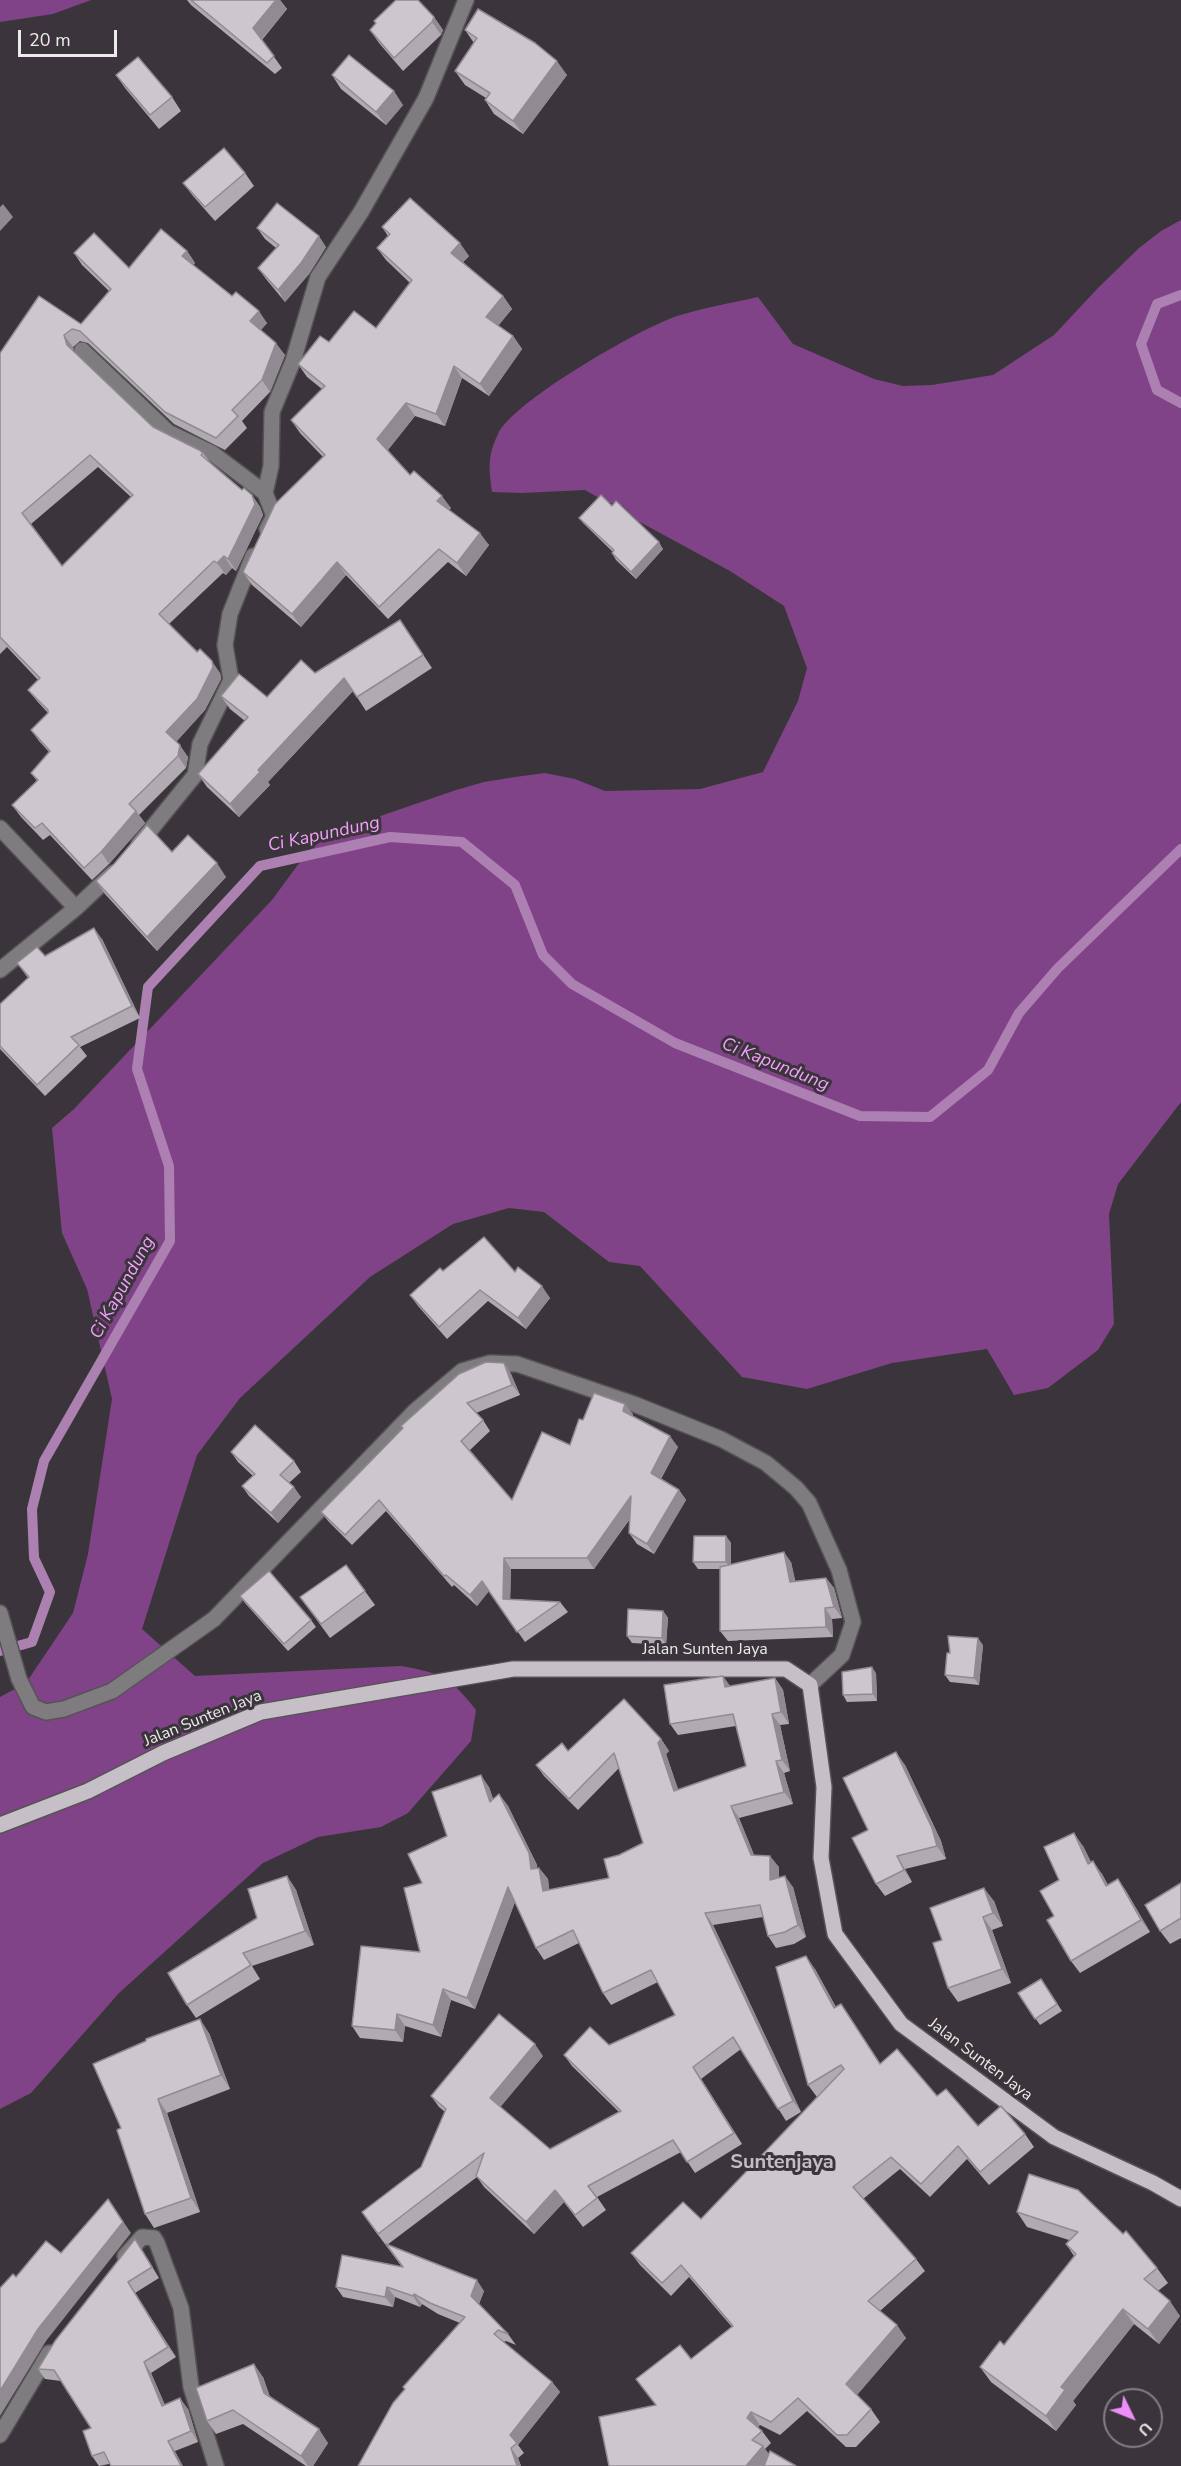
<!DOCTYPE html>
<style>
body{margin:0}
#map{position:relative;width:1181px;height:2466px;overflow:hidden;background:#3a353a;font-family:"Nunito Sans",sans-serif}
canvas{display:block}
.north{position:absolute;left:1103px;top:2388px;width:60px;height:60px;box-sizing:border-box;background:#3a353a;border:2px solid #827d82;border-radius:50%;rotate:133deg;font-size:16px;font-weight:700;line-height:24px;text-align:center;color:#edeaee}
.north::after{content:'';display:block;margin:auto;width:21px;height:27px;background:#ee8cf8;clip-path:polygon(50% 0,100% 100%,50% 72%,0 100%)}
.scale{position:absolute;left:18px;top:30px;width:99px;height:27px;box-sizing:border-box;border:3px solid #edeaee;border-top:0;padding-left:8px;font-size:18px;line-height:21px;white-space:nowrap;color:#edeaee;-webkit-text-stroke:4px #3a353a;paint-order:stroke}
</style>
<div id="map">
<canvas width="1181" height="2466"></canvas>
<div class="north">U</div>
<div class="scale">20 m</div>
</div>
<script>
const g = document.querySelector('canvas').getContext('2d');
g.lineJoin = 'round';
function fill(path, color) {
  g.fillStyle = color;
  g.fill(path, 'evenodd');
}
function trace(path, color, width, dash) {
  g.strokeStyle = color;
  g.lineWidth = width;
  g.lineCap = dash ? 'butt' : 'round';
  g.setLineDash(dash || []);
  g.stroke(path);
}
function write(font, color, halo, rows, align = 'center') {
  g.font = font + ' "Nunito Sans",sans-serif';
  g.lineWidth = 6;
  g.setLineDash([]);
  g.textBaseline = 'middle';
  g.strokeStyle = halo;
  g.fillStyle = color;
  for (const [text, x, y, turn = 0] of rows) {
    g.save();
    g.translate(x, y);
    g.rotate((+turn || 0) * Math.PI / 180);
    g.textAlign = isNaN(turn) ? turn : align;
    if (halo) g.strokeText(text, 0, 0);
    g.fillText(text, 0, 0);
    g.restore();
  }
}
fill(new Path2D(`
 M0,0h91l-38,14 -53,8z
 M1181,220v882l-63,82 -9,30 5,110 -16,26 -50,38 -34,7 -27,-46 -95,14 -85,26 -65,-12 -102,-111 -31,-4 -65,-50 -35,-4 -56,16 -83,53 -130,121 -43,57 -55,174 53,47 206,-10c40,7 50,12 75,44l-5,31 -63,72 -27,14 -63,10 -55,26 -144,130 -88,100 -31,16v-412l26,-14 47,-70 15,-59 24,-155 -25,-110 -25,-56 -10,-105 22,-19 198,-209 36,-49 26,-19 122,-42 28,-8 31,-5 30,-4 30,6 30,12 95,-2 63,-17 35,-71 9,-33 -23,-62 -54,-35 -92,-50 -15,-15 -17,-4 -21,-12 -63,3 -30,-1c-3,-24 -5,-35 6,-58 15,-33 143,-106 179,-118 26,-8 54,-13 81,-19l35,47 81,35 29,7 29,-1 61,-10 61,-40 44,-47 41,-40 22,-17z`), '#814387');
trace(new Path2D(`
 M1181,295l-24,9 -16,40 16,46 24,13
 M0,1651l32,-9 18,-50 -16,-34 -2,-49 12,-48 126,-220 -1,-75 -32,-97 11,-82 112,-121 130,-29 72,5 53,43 28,70 29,29 103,59 185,73 70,1 58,-47 31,-57 39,-45 123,-119`), '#ad80b2', 10);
const minor = new Path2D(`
 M82,350l86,82 44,21 53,40
 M267,529l7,-13 -9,-23 6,-27 1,-54 21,-51 25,-84 43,-65 65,-114 40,-98
 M0,828l76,80
 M139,844l56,-69 5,-31 31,-64 -6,-35 5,-31 23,-58
 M0,970l76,-62 37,-35
 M0,1613l19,66 14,28 13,5 18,-3 48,-18 102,-72 201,-208 47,-40 28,-8 27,1 117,40 87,35 45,24 30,25 13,15 30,67 14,52 -11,33 -32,30
 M125,2256l17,-19 12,1 3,5 24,65 10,79 25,79
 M0,2435l49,-82`);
const major = new Path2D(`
 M0,1825l88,-34 75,-38 98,-41 252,-43h273l24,16 14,102 -3,71 14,76 66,90 153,113 99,46 28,16`);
trace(minor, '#575257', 18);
trace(major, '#575257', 18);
trace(minor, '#7e7c7e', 15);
trace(major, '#c5c0c6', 15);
fill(new Path2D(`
 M187,0h93l7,9 -25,31 20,28 -7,6 -84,-69z
 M434,17l9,13 -2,5 -38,36 -24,-28 -9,-13z
 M465,30l102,45 -44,59 -29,-20 -9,-14 1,-2 -21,-13 -10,-14 19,-28z
 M116,75l56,22 9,14 -22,18 -34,-41z
 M332,75l71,30 -17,20 -45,-36z
 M245,173l9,13 -39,35 -22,-25 -10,-13z
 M382,227l87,29 -6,6 40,34 9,13 -14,16 15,11 9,13 -33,47 -27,-18 -17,48 -30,-10 -27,34 22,25 41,33 -2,2 40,35 -23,31 -18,-14 -60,57 -42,-44 -45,52 -49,-42 -9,-13 80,-115 -23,-24 -9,-13 31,-31 -15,-12 -9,-13 31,-22 47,-14 34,-45 -24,-23 -9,-12 11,-12z
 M257,228l69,19 -17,27 -24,28 -19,-23 -8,-11 18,-20 -11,-9z
 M187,251l8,12 -2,2 74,58 -6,7 24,25 -15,37 -28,29 5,7 -22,22 -51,-26 -86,-81 -8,-2 -7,6 1,5 79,75 50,26 7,9 32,28 10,5 8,12 3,8 -27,56 -4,-3 -6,7 -3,-2 -54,51 51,49 1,6 -16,31 -29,32 12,15 -2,11 -47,47 6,8 -36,41 -17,16 -42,-45 -7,5 -22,-23 -9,-12 25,-24 -6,-8 18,-21 -10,-11 -8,-11 17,-17 -11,-12 -9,-11 10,-10 -31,-33 -7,7v-301l81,-29 28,-33 -27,-26 -8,-12 55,15zM98,467l33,30 -69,69 -31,-42z
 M612,506l51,43 -27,30 -20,-19 -4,-7 1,-1 -29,-28 -5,-6z
 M400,620l32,48 -66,43 -13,-20 -85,91 2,3 -31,32 -32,-30 -9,-13 47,-53 -15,-12 -9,-13 46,1 48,-24z
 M172,852l54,25 -69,74 -52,-57 -9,-13z
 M102,939l38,79 -60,29 7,9 -42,40 -45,-47v-45l28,-26 -11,-15 28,-7z
 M443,1271l72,1 35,26 -24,31 -38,-28 -41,38 -29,-33 -8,-11z
 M504,1363l7,11 9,21 -44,18 7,7 7,11 -20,19 42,50 58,-55 13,-25 50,-6 -1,2 46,31 -17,32 18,11 7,10 -32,54 -17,-10 -8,-11 1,-14 -36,50h-83l-1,30 50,3 8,10 -43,30 -36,-51 -12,15 -23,-21 -2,2 -66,-76 -34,34 -23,-23 -8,-10z
 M231,1452l63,9 7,11 -12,11 12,14 -23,26 -29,-27 -7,-10 11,-10 -15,-14z
 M726,1536l5,7v21l60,-2 4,19 31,-3 8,10 8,30 -10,1 1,18 -105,4 -8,-10v-62h-22l-5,-7z
 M346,1565l29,40 -45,33 -30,-41z
 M240,1596l71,24 5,7 -28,24 -43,-48z
 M663,1611l5,7 -2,27 -34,-2 -5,-7z
 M983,1645l-4,40 -29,-3 -5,-7z
 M876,1673l1,28 -30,1 -4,-7z
 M775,1678l8,12 6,34 -9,1 10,46 -6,2 9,31 -54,14 15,37 25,12v10l14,10 13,50 -12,7 -18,4 -8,-12 -5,-19 -50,8 88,187 -15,9 -45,-72 -40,30 41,65 -47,29 -14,-21 -84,45 9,13 -23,17 -19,-25 -30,32 -50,-47 -7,-10 -90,68 97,46 -5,13 29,30 8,11 -10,-4 -2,1 48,40 8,10 -42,53 6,8 -6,5 3,8h-163l102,-143 -22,-9 -16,-10 -2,3 -25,-10 -2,10 -50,-10 -7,-10 66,-20 -32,-43 51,-57 24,-55 -6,-5 -8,-11 112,-40 -43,51 50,42 69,-37 -47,-46 -8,-11 45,-10 66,-30 -17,-33 -47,23 -8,-12 -24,-50 -35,17 -8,-12 -21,-46 -40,107 -24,-9 -10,37 -36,-11 -2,16 -43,-4 -8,-12 68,-74 2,-69 25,-47 42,-49 4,12 6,-5 9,12 29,59v3h2l9,11 1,11 60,-12 10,-23 24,-12 -24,-75 -41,42 -34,-34 -8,-11 32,-14 93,-12 8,12 -3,3 12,36 68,-24 -10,-40 -58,9 -8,-11 61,-38z
 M905,1765l36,76 5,18 -41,10 7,13 -27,14 -9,-12 -8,-54z
 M1083,1846l8,16 11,12 6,11 10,-6 8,12 24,41 -70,41 -9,-12 -17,-45 5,-36z
 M287,1876l9,14 18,55 -62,21 8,13 -64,39 -9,-13 70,-87z
 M1181,1883v55l-11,6 -10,-13z
 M994,1901l9,25 -11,4 19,53 -53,19 -10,-14 -6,-48z
 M815,1969l21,38 5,-3 39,60 57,32 41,30 47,8 9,13 -45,38 -22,-26 -37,38 -30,-28 -37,30 53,60 9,12 -45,40 26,27 -49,57 14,14 9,13 -24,25h-10l-39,-36 -27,24 -20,-10 -2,2 4,4 9,12 -6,6 3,4 28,13 -140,-61 -20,-26 55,-20 41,-32 -43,-50 -18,19 -31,-31 -9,-12 70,-34 116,-122 -9,-12z
 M1041,1979l21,32 -22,14 -22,-32z
 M209,2033l21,56 -63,24 33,99 -46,16 -9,-14 -24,-86z
 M1017,2212l106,22 34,34 11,15 -10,8 22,25 -21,28 -25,-20 -61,77 3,4 -20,26 -65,-49 -11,-15 24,-22 70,-89 -8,-12 3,-4 -42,-13z
 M142,2250l17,28 -24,15 41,64 -25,16 14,32 23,4 10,33 -23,9 -76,15 -7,-10 -1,-28 -30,-47 -16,-2 -7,-10z
 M263,2377l7,20 58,46 -15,23h-7l-63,-42 -27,10 -9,-13z`), '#b0aab1');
fill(new Path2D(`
 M276,0h4l7,9 -26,31 -8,-12z
 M434,17l9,13 -2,5 -9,-13z
 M557,61l10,14 -44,59 -10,-13z
 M394,91l9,14 -17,20 -10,-13z
 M3,204l10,13 -13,14v-24z
 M319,236l7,11 -17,27 -24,28 -7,-12z
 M460,243l9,13 -9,9 -9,-12z
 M187,251l8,12 -5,5 -8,-12z
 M503,296l9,13 -17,21 -9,-13z
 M259,311l8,12 -9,10 -8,-12z
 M64,335l9,12 2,10 -8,-12z
 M513,336l9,13 -33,47 -9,-12z
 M276,343l9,12 -15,37 -8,-12z
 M454,366l8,12 -17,48 -9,-12z
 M406,403l9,13 -29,36 -9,-13z
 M252,495l8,12 3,8 -27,56 -8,-12z
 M442,496l9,12 -5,5 -9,-12z
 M480,533l9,12 -23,31 -9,-13z
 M659,542l4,7 -27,30 -5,-7z
 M224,556l8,12 -6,7 -9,-12z
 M337,562l9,13 -45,52 -9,-13z
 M212,661l8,12 1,6 -16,31 -30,33 -9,-11z
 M344,678l9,13 -85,91 2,3 -31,32 -9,-13 28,-34z
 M180,745l8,12 -2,11 -8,-12z
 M136,811l9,12 -36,41 -8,-12z
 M217,863l9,14 -69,74 -10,-14z
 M94,928l8,11 38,79 -8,-12z
 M542,1286l8,12 -24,31 -8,-11z
 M504,1363l7,11 9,21 -8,-10z
 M625,1404l8,10 -3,7 -7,-10z
 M670,1436l8,11 -20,37 -7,-11z
 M294,1487l7,10 -23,26 -7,-10z
 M679,1490l7,10 -32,54 -7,-10z
 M631,1496l7,11 -44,62 -7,-11z
 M726,1536l5,7v26l-5,-7z
 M784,1552l7,10 7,30 -8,-10z
 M504,1558l7,11 -1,40 -7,-10z
 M826,1578l8,10 8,30 -8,-11z
 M482,1581l7,10 -12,15 -7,-11z
 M825,1608l7,11 1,18 -7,-10z
 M663,1611l5,7 -2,27 -4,-7z
 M978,1638l5,7 -4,40 -5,-7z
 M872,1667l4,6 1,28 -4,-7z
 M723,1676l8,11h-6z
 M775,1678l8,12 6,34 -8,-12z
 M772,1714l8,11 10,46 -8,-11z
 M661,1739l8,12 -3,3 17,49 -9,-12 -16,-48z
 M896,1752l9,13 36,76 5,18 -9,-13z
 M776,1761l8,12 9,31 -9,-12z
 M481,1775l8,12 9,27 -8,-12z
 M499,1794l9,12 29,59 2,16 -8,-12z
 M731,1806l8,12 20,49 -8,-12z
 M1074,1833l9,13 14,30 -9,-12z
 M770,1856l9,11v24l-9,-11z
 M897,1856l8,13 7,13 -8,-12z
 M1093,1861l9,13 13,24 -9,-12z
 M539,1868l9,11 3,24 -8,-12z
 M287,1876l9,14 18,55 -9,-14z
 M785,1876l8,11 13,50 -8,-12z
 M1118,1879l8,12 24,41 -9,-12z
 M508,1887l8,12 -41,110 -8,-11z
 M984,1888l10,13 9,25 -10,-13z
 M705,1913l8,12 88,187 -8,-11z
 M983,1917l9,13 19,53 -9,-14z
 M806,1956l9,13 28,52 -9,-13z
 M443,1989l8,11 -10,37 -8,-12z
 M397,2014l8,12 -2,16 -8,-12z
 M200,2019l9,14 21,56 -9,-14z
 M535,2044l8,12 -45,54 -8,-12z
 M693,2067l8,12 41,65 -8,-11z
 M158,2099l9,14 33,99 -9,-14z
 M555,2190l9,12 -30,32 -8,-12z
 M108,2199l23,34 -85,108 -46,75v-25z
 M477,2280l7,11 -6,15 -7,-10z
 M128,2282l7,11 41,64 -8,-10z
 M387,2287l8,10 -2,10 -8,-10z
 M414,2294l8,10 -2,3 -7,-11z
 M1170,2301l10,15 -21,28 -11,-15z
 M1123,2309l11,15 -61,77 3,4 -20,26 -10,-15 15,-29z
 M897,2325l9,13 -51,59 -9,-13z
 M144,2362l7,11 19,44 -8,-11z
 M254,2364l9,13 10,29 -9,-13z
 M552,2382l8,10 -42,53 -8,-10z
 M180,2398l8,11 10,33 -7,-11z
 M751,2412l9,13 -4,5 -9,-12z
 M319,2429l9,14 -15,23h-5l-7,-10z
 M168,2441l7,10 8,15h-2z
 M763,2446l9,13 -6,7h-20z
 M511,2448l7,10 3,8h-4z`), '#908b90');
const building = new Path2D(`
 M191,0h85l-23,28 21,28 -7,7z
 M396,0h22l16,17 -2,5 -38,36 -24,-28 6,-7 -2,-2z
 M478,9l57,34 22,18 -44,60 -28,-21 5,-7 -35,-22 22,-33 -12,-8z
 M349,55l45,36 -18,21 -44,-37z
 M138,57l34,40 -22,18 -34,-40z
 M224,148l21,25 -40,34 -22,-24z
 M410,198l50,45 -9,10 52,43 -17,21 27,19 -33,48 -26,-18 -18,48 -30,-11 -29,36 33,36 4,-4 28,25 -5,5 43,32 -23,30 -18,-14 -60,58 -42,-45 -45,52 -49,-42 32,-68 50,-49 -34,-35 34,-34 -27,-22 22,-28 9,6 25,-31 22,17 36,-48 -35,-32 13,-14 -8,-7z
 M277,203l42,33 -18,27 -23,27 -20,-22 21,-23 -22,-17z
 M161,229l26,22 -5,5 50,40 4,-4 23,19 -9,10 26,22 -14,37 -30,30 6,6 -22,22 -51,-26 -85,-81 -8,-2 -8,6 3,10 86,82 46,23 4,3 -2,2 41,35 2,-2 8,7 3,9 -27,55 -4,-3 -7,7 -3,-2 -55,53 38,38 3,-3 12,12 1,6 -16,32 -31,33 14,13 -2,11 -49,48 7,7 -35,41 -17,16 -42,-45 -7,5 -23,-23 26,-25 -7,-7 19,-22 -19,-21 17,-17v-3l-20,-20 12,-12 -40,-41v-284l39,-57 42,28 30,-35 -37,-36 20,-20 35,35zM90,455l43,40 -71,71 -40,-53z
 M601,495l11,11 4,-5 43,41 -28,30 -19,-19 2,-3 -35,-32z
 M400,620l23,35 -66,42 -13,-19 -86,92 2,2 -30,32 -32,-30 50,-57 -27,-21 18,-22 28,23 34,-37 14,13z
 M147,825l25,27 16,-17 29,28 -70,74 -51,-56 18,-17z
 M94,928l38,78 -61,31 8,8 -42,40 -37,-39v-42l29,-27 -12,-14 20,-16 8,9z
 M484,1237l31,35 3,-5 24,19 -24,32 -38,-28 -41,37 -29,-32 30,-27 3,3z
 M486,1362l18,1 8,22 -45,18 16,17 -22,21 51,59 30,-68 28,13 9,-26 4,1 11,-27 31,11 -2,7 47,25 -19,37 28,17 -32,54 -18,-11 2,-37 -44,62h-83l-1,41 57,3 -43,30 -35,-51 -12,14 -24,-20 -2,1 -65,-76 -34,35 -24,-23 82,-84 -2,-2 58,-52z
 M255,1425l39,36 -14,14 14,12 -23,26 -29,-27 13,-12 -24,-22z
 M694,1536h32v26h-33z
 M784,1552l6,30 36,-4 8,29 -9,1 1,19 -106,4v-64z
 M346,1565l19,26 -44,33 -21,-27z
 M269,1571l42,49 -27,24 -44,-48z
 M628,1609l35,2 -1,27 -35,-2z
 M948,1636l30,2 -4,40 -29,-3 2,-22h3z
 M872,1667l1,27 -30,1 -1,-23z
 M723,1676l2,11 50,-9 6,34 -9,2 10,46 -6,1 8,31 -53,14 20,49 19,1v24l15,-4 13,49 -13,7 -17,4 -8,-31 -55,8 88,188 -15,8 -45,-72 -40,30 41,66 -47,29 -14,-22 -85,46 9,12 -22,17 -20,-25 -29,32 -50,-46 8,-23 -106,81 -16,-22 59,-45 25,-58 -15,-13 68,-82 36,30 -45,54 60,51 71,-38 -57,-56 26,-28 19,18 66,-30 -24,-45 -48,23 -30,-63 -37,18 -28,-61 -41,111 -24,-9 -10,36 -36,-11 -2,16 -43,-4 9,-80 59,6 -16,-64 18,-5 -14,-29 39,-18 -15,-44 49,-17 9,27 9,-8 30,59 2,16 8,-1 4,23 66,-13 -5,-19 15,-4 24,-12 -29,-90 -45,46 -33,-34 26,-22 6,8 56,-52 37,40 -3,4 16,48 72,-25 -13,-52 -63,10 -6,-39z
 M896,1752l36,76 5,18 -40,10 7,14 -28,14 -24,-46 16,-8 -25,-52z
 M1074,1833l14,31 5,-3 13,25 12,-7 23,41 -70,41 -24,-41 7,-4 -14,-25 19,-11 -15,-33z
 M287,1876l18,55 -62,22 8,12 -64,40 -19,-32 89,-55 -9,-29z
 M1181,1883v35l-21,13 -15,-26z
 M984,1888l9,25 -10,4 19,52 -54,19 -15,-45 9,-3 -12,-32z
 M806,1956l28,52 7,-4 39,60 17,-15 40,47 9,-7 32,37 23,-20 24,28 -45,38 -22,-26 -37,38 -30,-27 -38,30 63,72 -48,42 29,24 -51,59 25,25 -24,26h-10l-39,-37 -27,24 -20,-10 -4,6 15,13 -10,9 11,6 -17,20h-137l-10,-49 57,-12 -20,-26 44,-34 11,14 42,-33 -52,-61 -19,18 -31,-30 52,-51 18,17 143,-150 -3,-4 -33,20 -32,-118z
 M1041,1979l16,25 -22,15 -17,-26z
 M200,2019l21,56 -63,24 33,99 -46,16 -28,-84 4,-2 -28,-64 53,-23v-2z
 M1029,2174l49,16 45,44 3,-3 31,37 -13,11 26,22 -22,28 -25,-20 -62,78 4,3 -19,26 -66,-49 20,-26 4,4 72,-91 -10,-10 12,-12 -61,-20z
 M108,2199l15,23 -85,107 -38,62v-103l13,-14 3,3 30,-36 15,12z
 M135,2239l17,28 -24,15 40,65 -24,15 18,44 18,-8 11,33 -23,10 13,25h-70l-7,-14 -12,4 -9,-25 8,-3 -37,-58 -16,-1 17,-28z
 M386,2244l91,36 -6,16 37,38 -10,-4 -4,4 58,48 -42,53 7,8 -6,5 6,18h-159l35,-63 12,-14 -2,-2 62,-70 -35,-14 -16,-9 -1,2 -26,-9 -2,10 -49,-10 6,-32 61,12z
 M254,2364l10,29 55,36 -18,27 -68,-46 -26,11 -11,-33z
 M770,2451l26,15h-32z`);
fill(building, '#cdc6ce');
trace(building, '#908b90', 1.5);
write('16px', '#edeaee', '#3a353a', [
 ["Jalan Sunten Jaya",705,1650],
 ["Jalan Sunten Jaya",203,1719,-22],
 ["Jalan Sunten Jaya",980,2060,37]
]);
write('italic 18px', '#f49ffd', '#3a353a', [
 ["Ci Kapundung",324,835,-12],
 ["Ci Kapundung",775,1065,22],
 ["Ci Kapundung",123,1288,-61]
]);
write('bold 20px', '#c3bdc4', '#3a353a', [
 ["Suntenjaya",782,2163]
]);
</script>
